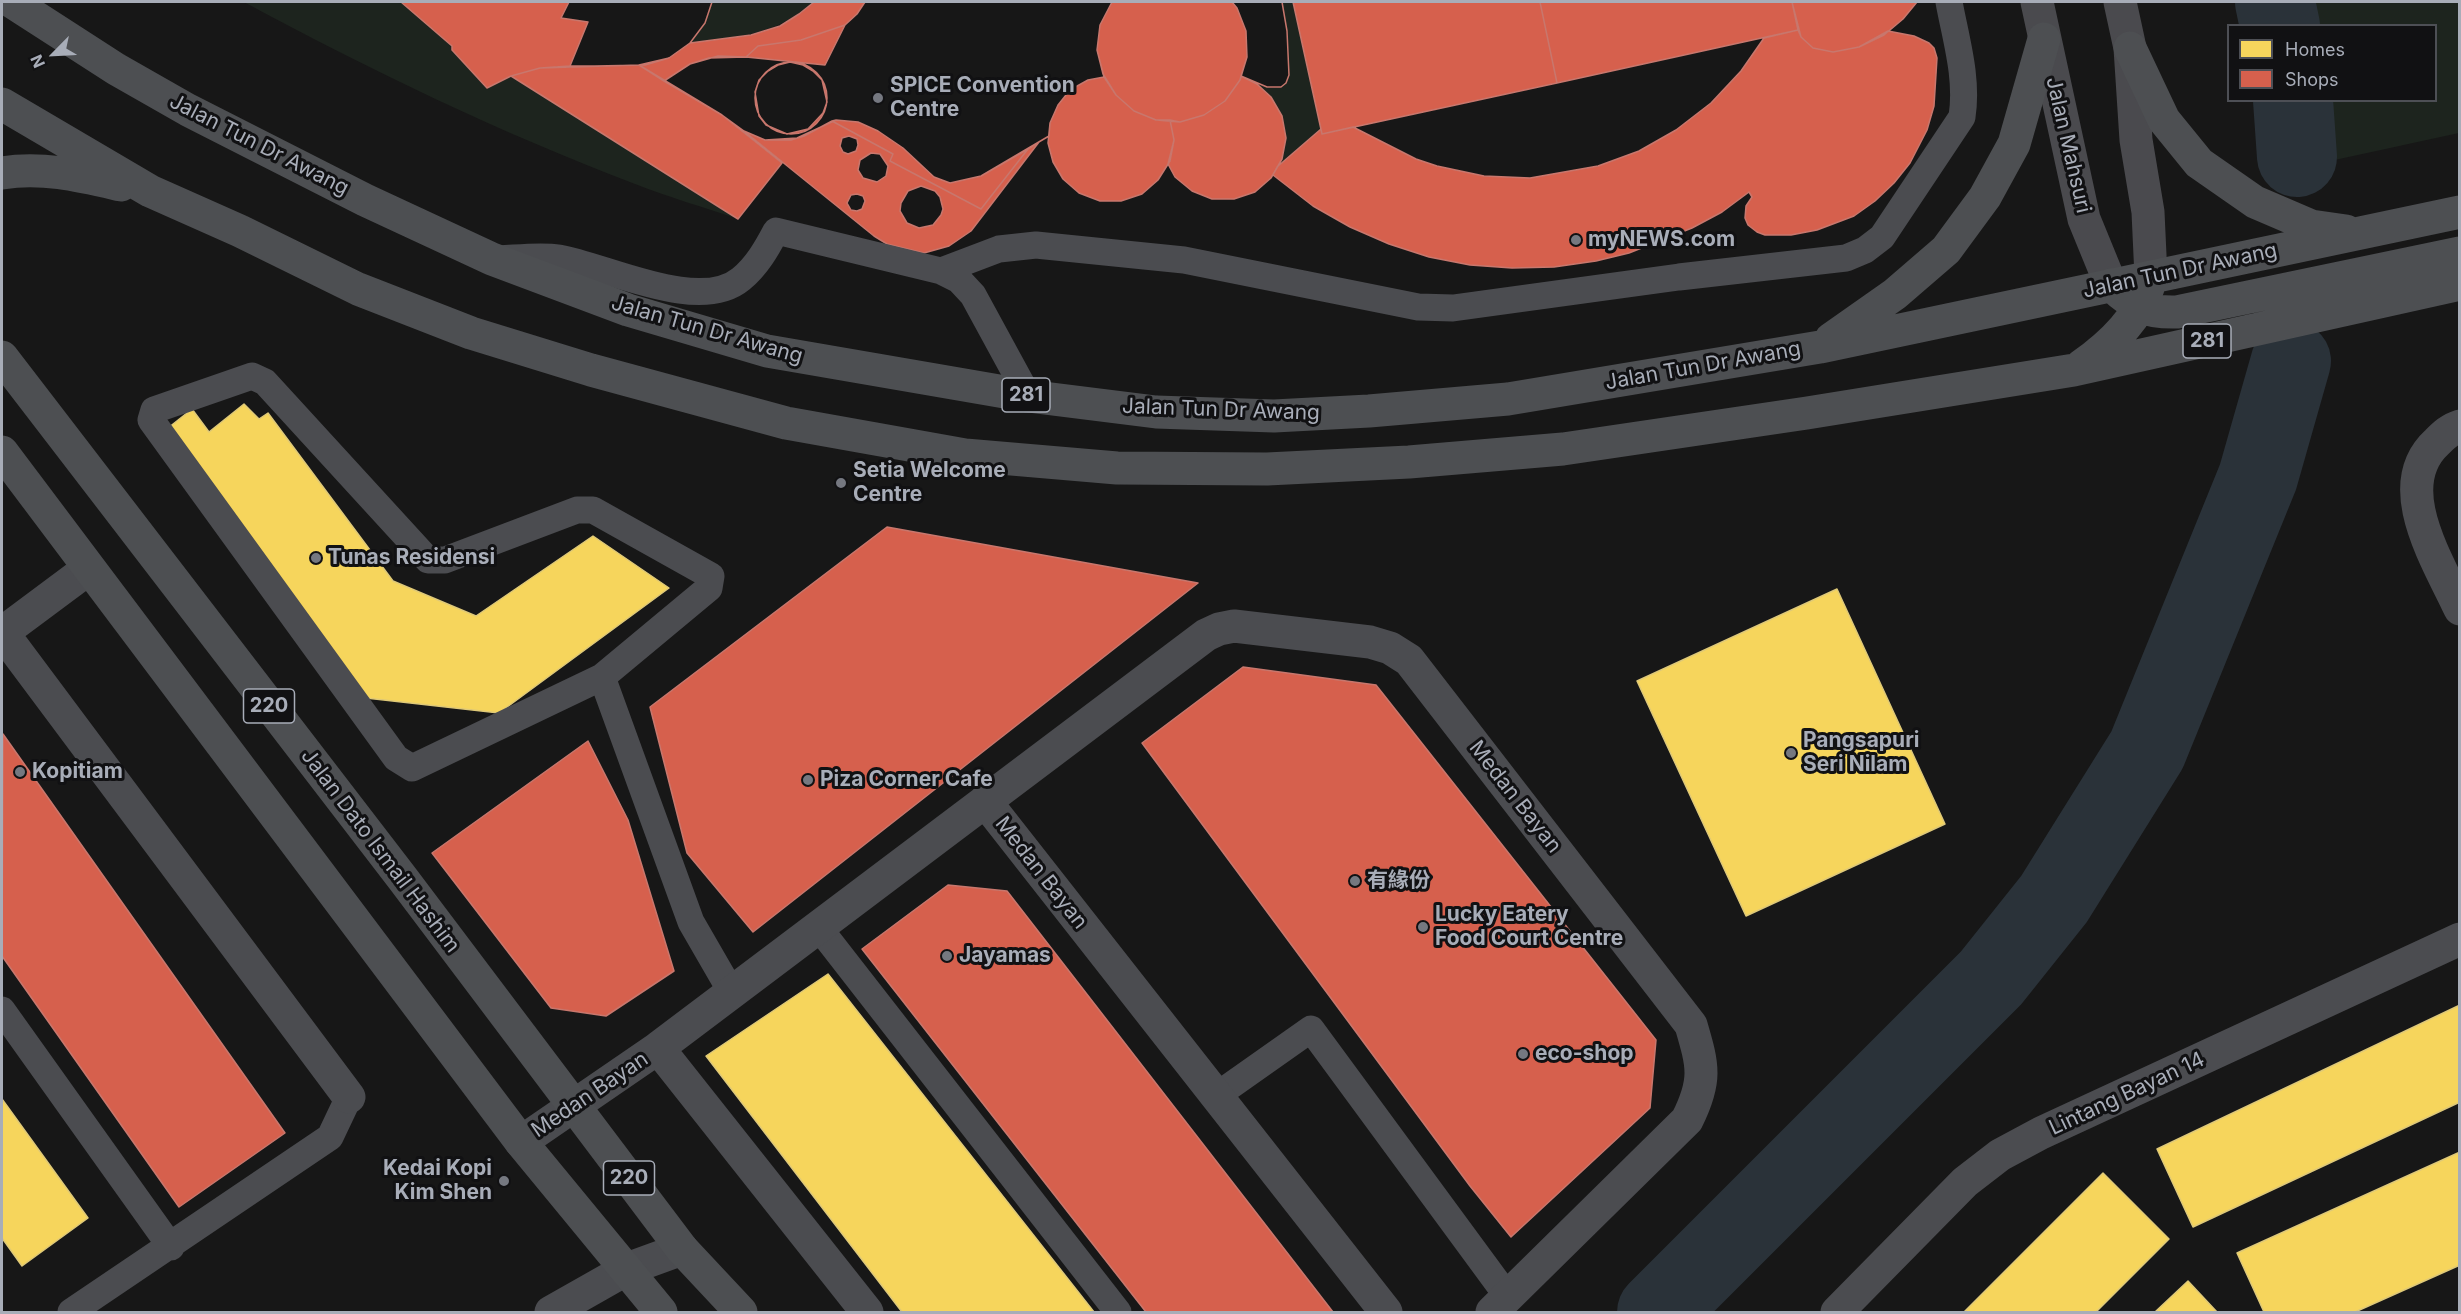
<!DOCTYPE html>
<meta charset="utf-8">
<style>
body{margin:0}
#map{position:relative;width:2461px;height:1314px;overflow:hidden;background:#171717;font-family:Inter,sans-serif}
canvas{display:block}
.frame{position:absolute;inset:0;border:3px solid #a8adb8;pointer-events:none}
.legend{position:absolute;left:2227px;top:24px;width:210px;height:78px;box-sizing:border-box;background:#111113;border:2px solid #4d4f55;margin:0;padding:8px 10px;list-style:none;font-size:18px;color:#a8adb8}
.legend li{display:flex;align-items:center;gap:12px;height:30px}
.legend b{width:30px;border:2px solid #4d4f55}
.north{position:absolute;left:24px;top:24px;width:60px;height:60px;-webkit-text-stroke:4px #111113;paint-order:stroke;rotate:246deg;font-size:16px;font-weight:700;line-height:24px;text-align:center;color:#a8adb8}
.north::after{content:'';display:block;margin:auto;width:21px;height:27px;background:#a8adb8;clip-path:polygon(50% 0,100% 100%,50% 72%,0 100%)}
</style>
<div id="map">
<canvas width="2461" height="1314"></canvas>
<div class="frame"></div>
<ul class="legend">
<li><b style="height:16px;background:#f6d55c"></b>Homes</li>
<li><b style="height:16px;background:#d6604d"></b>Shops</li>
</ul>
<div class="north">N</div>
</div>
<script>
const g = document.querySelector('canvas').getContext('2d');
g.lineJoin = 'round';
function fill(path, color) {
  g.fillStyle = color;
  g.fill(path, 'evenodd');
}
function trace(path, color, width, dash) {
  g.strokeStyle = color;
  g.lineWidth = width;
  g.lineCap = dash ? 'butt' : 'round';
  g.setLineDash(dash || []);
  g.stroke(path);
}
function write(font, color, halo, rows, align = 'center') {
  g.font = font + ' Inter,"Noto Sans SC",sans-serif';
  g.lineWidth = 6;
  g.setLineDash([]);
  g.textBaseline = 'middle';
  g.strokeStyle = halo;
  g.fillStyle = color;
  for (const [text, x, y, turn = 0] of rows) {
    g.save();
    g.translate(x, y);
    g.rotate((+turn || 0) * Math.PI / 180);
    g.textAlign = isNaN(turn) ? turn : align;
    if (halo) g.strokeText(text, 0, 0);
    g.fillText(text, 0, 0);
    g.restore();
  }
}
fill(new Path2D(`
 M244,2h157l51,44v4l35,38 24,-12 227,143c-35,-12 -70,-22 -103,-35 -134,-51 -265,-114 -391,-182z
 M712,2h102c-40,34 -74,34 -124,41l15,-20z
 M1282,2h11l28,127 -44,38c18,-31 4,-61 -20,-83l15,4 9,-1 7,-8 -1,-48z
 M2296,2h163v131l-129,28 -13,-60 119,-1v-74l-135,-1z`), '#1d241e');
const homes = new Path2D(`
 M244,404l15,15 9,-6 125,168 83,35 117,-80 76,52 -170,125 -142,-16 -194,-265 29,-23 17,23z
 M1837,589l108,235 -199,92 -109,-235z
 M828,974l266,338h-192l-196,-256z
 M2460,1005v97l-267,125 -36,-78z
 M2,1099l86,119 -66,48 -20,-28z
 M2460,1152v113l-105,47h-91l-27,-59z
 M2103,1173l66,66 -73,73h-132z
 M2188,1281l29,31h-62z`);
fill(homes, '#f6d55c');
trace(homes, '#dfc978', 1.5);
const shops = new Path2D(`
 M401,2h168l-8,16 27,4 -18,44 -30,2 -29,8 -24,12 -35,-38v-4z
 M569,2h143l-7,21 -15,20 -21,15 -24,7 -50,1h-25l18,-44 -27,-4z
 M569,2h143l-7,21 -15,20 -21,15 -24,7 -50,1h-25l18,-44 -27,-4z
 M814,2h51l-8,12 -12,11 -44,15 -43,6 -12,11 -37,1 -19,6 -26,17 -25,-16 30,-7 21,-15 61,-8 29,-9 19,-12z
 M865,2h247l-12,23 -3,25 7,27 -16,3 -18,10 -12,15 -8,18 -1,13 -68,40 -31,7 -16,-6 -31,-29 -25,-17 -20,-9 -22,-2 -39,18 -32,2 -21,-9 -22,-16 -58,-34 26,-17 28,-8 28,1 79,8 20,-40 12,-11z
 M865,2h247l-12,23 -3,25 7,27 -16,3 -18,10 -12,15 -8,18 -1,13 -68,40 -31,7 -16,-6 -31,-29 -25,-17 -20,-9 -22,-2 -39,18 -32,2 -21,-9 -22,-16 -58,-34 26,-17 28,-8 28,1 79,8 20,-40 12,-11zM790,62l13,3 10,6 9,9 5,22 -4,11 -15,16 -21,5 -21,-9 -7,-9 -4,-24 4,-12 9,-9 10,-6z
 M1112,2h120l5,6 9,23 1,26 -7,23 -15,21 -21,14 -24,7 -24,-2 -22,-9 -18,-16 -13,-21 -6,-24 3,-25z
 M1232,2h50l5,29 2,44 -3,8 -5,4h-14l-26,-11 6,-19 -1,-26 -9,-23z
 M1232,2h50l5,29 2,44 -3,8 -5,4h-14l-26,-11 6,-19 -1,-26 -9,-23z
 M1293,2h247l17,81 -235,51z
 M1540,2h252l6,28 -241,53z
 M1792,2h125l-14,17 -19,16 -25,12 -26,5 -20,-4 -12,-11z
 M845,25l-20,40 -79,-8 12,-11 43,-6z
 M1798,30l3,7 12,11 20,4 26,-5 29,-16 26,5 15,7 5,5 3,10 -3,48 -7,24 -17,33 -16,20 -19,18 -21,15 -37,14 -26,5h-26l-8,-3 -9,-7 -3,-7 1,-12 6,-9 -3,-5 -27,20 -30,16 -63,25 -33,8 -42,6 -42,1 -42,-3 -41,-8 -40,-13 -39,-17 -37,-21 -40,-31 4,-8 44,-38 1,5 31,-7 63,32 21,7 47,10 46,2 68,-12 41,-15 37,-21 35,-27 30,-32 23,-33z
 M755 98a36 36 0 1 1 72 0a36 36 0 1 1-72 0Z
 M639,65l83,50 60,48 -44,56 -227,-143 29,-8z
 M1241,76l16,8 14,13 11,19 4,22 -4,21 -11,19 -16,14 -21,7h-22l-20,-8 -17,-14 -7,-13 6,-24 -4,-20 10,2 24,-7 21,-14 15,-21z
 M1104,77l12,18 18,16 22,9h14l4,20 -4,21 -12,19 -16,14 -21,7h-21l-21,-8 -16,-14 -10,-17 -5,-19 2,-20 8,-18 12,-15 18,-10z
 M836,120l22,2 20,9 25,17 31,29 16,6 31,-7 47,-27 -47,60 -91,-48 3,-7 -61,-33z
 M832,121l61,33 -3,7 91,48 47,-60 11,-7 -68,89 -22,15 -25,7 -37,-9 -13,-8 -130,-105 21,9h26l13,-4zM849,136l8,3 1,6 -2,6 -8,3 -5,-2 -3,-6 2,-8zM871,153l9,1 8,12 -2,10 -9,6 -14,-4 -5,-8 2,-10zM921,186l14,5 5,6 3,12 -2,6 -8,10 -14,3 -12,-5 -7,-12 1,-8 7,-12zM857,194l6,2 2,5 -3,8 -5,2 -6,-1 -4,-7 4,-8z
 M887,527l311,56 -445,349 -66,-79 -37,-146z
 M1243,667l133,18 280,355 -6,68 -139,129 -41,-51 -328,-443z
 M3,734l282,399 -106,74 -177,-251z
 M588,741l40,79 46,151 -68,45 -55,-8 -119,-155z
 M948,885l59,6 326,421h-187l-284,-363z`);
fill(shops, '#d6604d');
trace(shops, '#c8776d', 1.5);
trace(new Path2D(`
 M2275,2l5,24
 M2293,100l4,57
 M1657,1312l334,-334 63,-79 93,-149 111,-273 33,-116`), '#2a3239', 80);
trace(new Path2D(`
 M499,259c20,-1 41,-4 60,-1 47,8 140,56 182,21 16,-13 26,-31 35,-48l165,40 18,9 14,15 55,101
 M941,271l58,-22 37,-4 148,15 234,47 35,1 226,-31 167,-19 19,-8 17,-13 80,-120c6,-39 -6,-77 -13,-115
 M252,376l13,6 163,178h17l132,-50h16l118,66 -2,12 -107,89 -190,91 -16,-10 -245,-338 3,-10z
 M602,677l89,245 41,71
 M819,928l299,384
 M2,1010l169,237
 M1216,1096l95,-67 197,268
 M71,1312l259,-175 19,-40`), '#4b4c50', 27);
trace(new Path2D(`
 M2460,426c-10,3 -16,9 -23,16 -48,44 1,119 23,167
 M2,632l347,465
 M2,633l86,-64
 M985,801l401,511
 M658,1048l209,264
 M521,1142l137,-94 548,-413 13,-6 15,-3 136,16 20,6 19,12 282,365c12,41 16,55 -4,95l-195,192
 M551,1312l76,-43 55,-20
 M1837,1312l128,-130 35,-27 41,-22 419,-194`), '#4b4c50', 33);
trace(new Path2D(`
 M2037,2l47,217 27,66
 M2120,2l10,46 6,92 12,72 3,65`), '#4a4a4e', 33);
trace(new Path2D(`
 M12,2l104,67 72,41 177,90 127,59 136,51 139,41 261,45 128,16 118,4 95,-5 139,-12 312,-52 640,-135
 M2130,48l34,72 35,43 56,39 56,24 35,5
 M2,104l148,87 90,40 118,58 113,44 120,37 195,53 179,32 152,13 150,1 142,-7 154,-13 244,-36 267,-43 386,-86
 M2,173c40,-7 80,3 119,12
 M2111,285c23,21 35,28 66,27l283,-59
 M1831,339l64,-45 51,-44 39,-53 29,-53 30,-105
 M2,357l401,522 279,370 59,63
 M2081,366c27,-19 56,-46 67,-78
 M2,452l519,690 140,170`), '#4d4f52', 33);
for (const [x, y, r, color] of [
 [878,98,6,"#757880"],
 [1576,240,6,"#757880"],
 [841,483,6,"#757880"],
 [316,558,6,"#757880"],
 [1791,753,6,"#757880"],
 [20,772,6,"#757880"],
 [808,780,6,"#757880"],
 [1355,881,6,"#757880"],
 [1423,927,6,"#757880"],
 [947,956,6,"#757880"],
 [1523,1054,6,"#757880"],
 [504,1181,6,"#757880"]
]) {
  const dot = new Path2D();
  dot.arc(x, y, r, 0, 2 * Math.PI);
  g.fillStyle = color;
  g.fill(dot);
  trace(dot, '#111113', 2);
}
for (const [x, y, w] of [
 [2207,341,48],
 [1026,395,48],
 [269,706,51],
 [629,1178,51]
]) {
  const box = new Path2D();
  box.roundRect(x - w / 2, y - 17, w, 34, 4.5);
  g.fillStyle = '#111113';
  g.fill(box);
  trace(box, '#a8adb8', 1.5);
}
write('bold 20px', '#a8adb8', null, [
 ["281",2207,341],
 ["281",1026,395],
 ["220",269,706],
 ["220",629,1178]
]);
write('bold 21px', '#a8adb8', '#111113', [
 ["SPICE Convention",890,86],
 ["Centre",890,110],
 ["myNEWS.com",1588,240],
 ["Setia Welcome",853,471],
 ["Centre",853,495],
 ["Tunas Residensi",328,558],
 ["Pangsapuri",1803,741],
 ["Seri Nilam",1803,765],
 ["Kopitiam",32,772],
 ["Piza Corner Cafe",820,780],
 ["有緣份",1367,881],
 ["Lucky Eatery",1435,915],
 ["Food Court Centre",1435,939],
 ["Jayamas",959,956],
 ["eco-shop",1535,1054],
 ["Kedai Kopi",492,1169,"right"],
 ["Kim Shen",492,1193,"right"]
], 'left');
write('21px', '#a8adb8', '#111113', [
 ["Jalan Tun Dr Awang",259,145,27],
 ["Jalan Mahsuri",2068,145,77],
 ["Jalan Tun Dr Awang",2180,271,-12],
 ["Jalan Tun Dr Awang",707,330,16],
 ["Jalan Tun Dr Awang",1703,366,-10],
 ["Jalan Tun Dr Awang",1221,410,2],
 ["Medan Bayan",1515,797,52],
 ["Jalan Dato Ismail Hashim",380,851,53],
 ["Medan Bayan",1041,873,52],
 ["Lintang Bayan 14",2127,1094,-25],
 ["Medan Bayan",590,1095,-34]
]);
</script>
